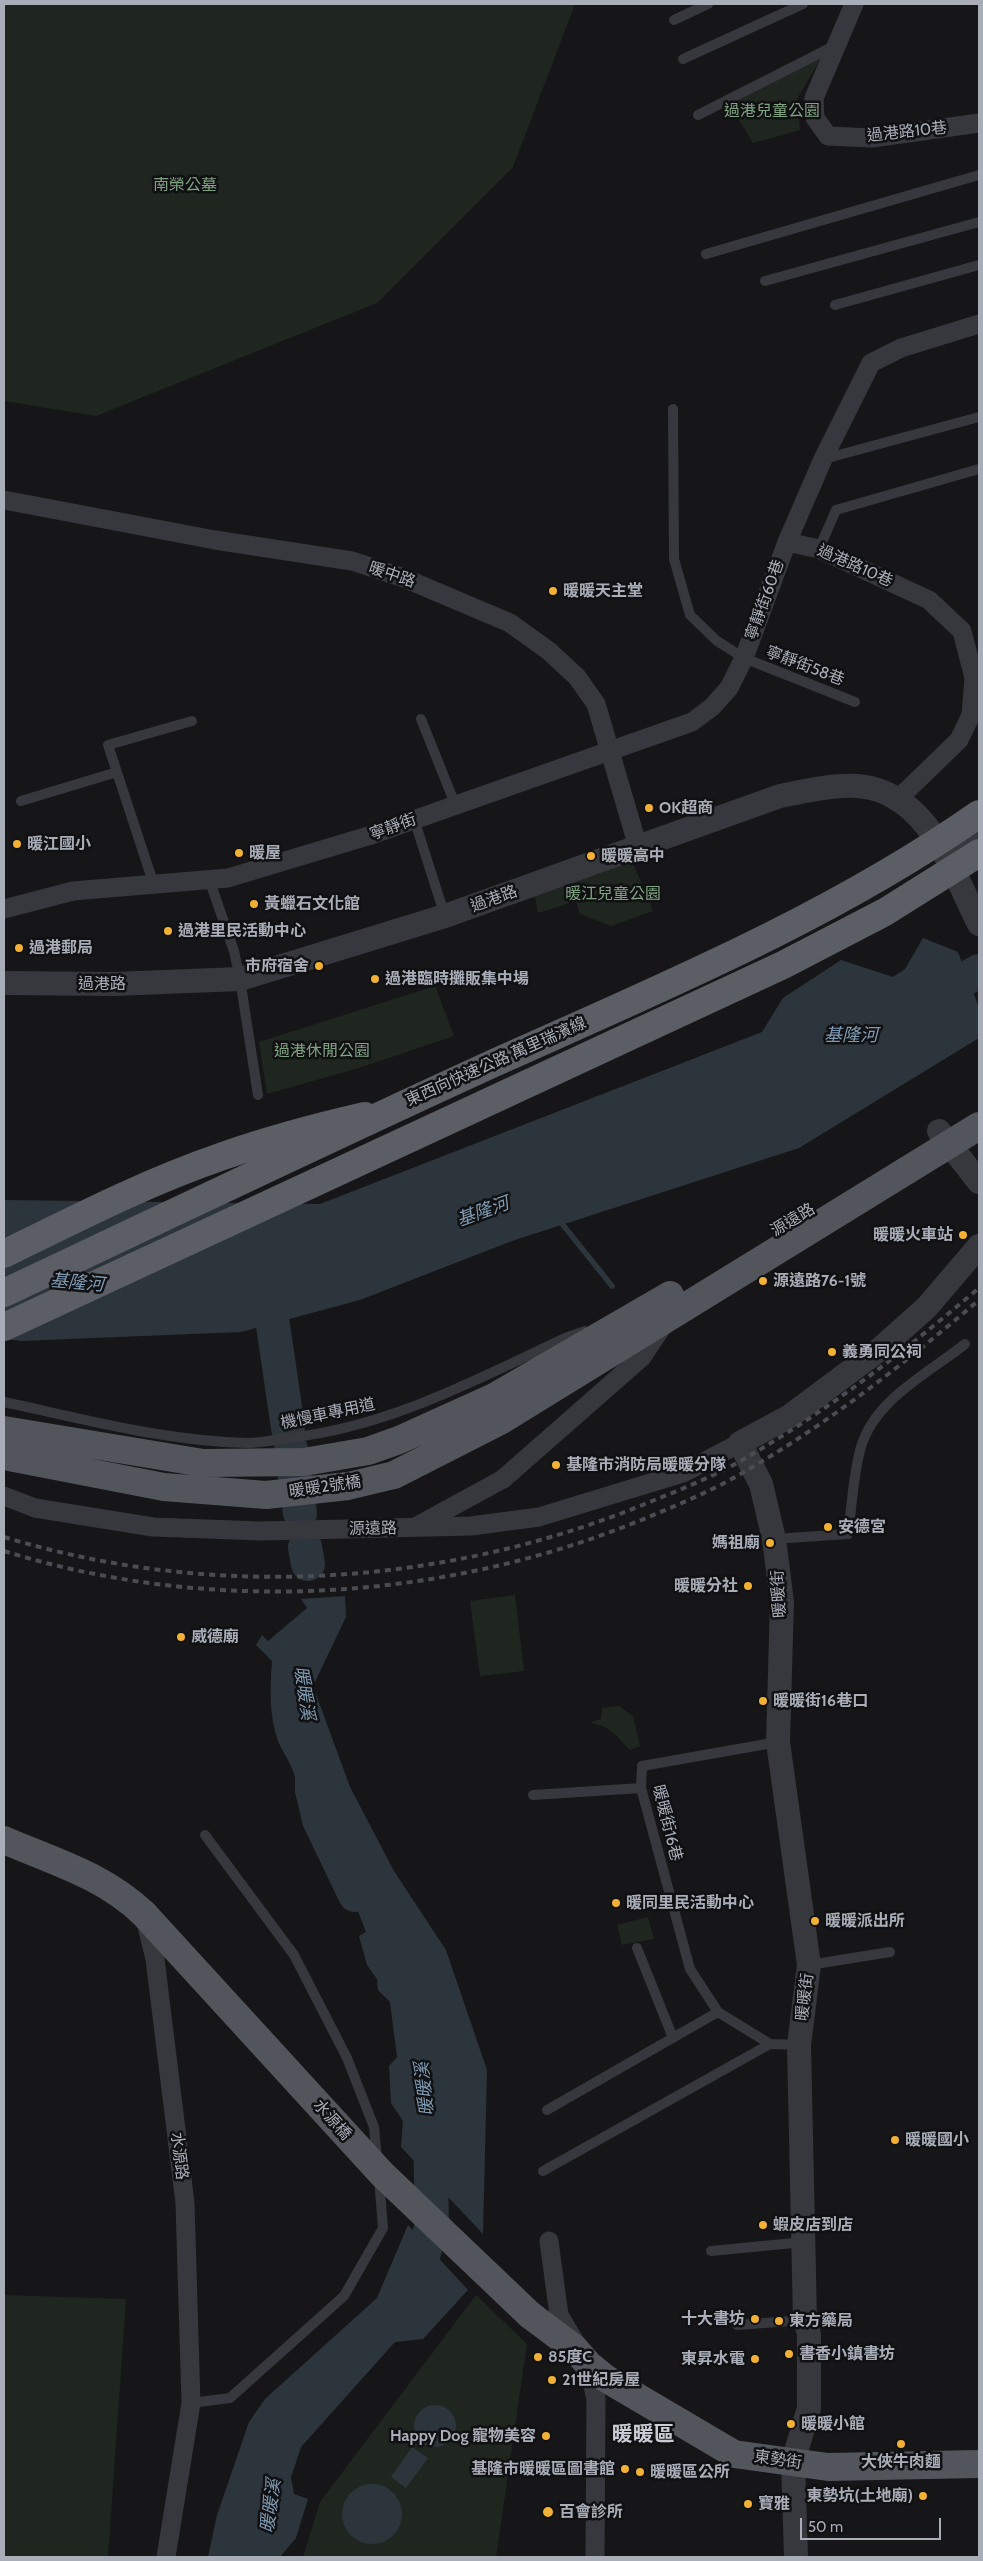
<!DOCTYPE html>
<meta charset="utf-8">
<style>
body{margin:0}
#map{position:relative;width:983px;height:2561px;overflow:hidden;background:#161618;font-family:Cabin,sans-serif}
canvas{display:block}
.frame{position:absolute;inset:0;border:5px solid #a8adb8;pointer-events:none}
.scale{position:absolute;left:800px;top:2518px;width:141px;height:22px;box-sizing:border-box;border:2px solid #a8adb8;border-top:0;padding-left:6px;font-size:15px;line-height:18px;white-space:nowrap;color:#a8adb8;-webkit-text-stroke:4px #111113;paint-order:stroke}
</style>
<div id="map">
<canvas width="983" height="2561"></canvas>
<div class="frame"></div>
<div class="scale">50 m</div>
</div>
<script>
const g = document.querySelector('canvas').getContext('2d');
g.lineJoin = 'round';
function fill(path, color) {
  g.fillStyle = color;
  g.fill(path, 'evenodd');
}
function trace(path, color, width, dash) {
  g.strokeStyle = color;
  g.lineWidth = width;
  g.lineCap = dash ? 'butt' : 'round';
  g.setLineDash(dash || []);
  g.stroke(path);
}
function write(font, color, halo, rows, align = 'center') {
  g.font = font + ' Cabin,"Noto Sans TC",sans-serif';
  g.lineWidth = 5;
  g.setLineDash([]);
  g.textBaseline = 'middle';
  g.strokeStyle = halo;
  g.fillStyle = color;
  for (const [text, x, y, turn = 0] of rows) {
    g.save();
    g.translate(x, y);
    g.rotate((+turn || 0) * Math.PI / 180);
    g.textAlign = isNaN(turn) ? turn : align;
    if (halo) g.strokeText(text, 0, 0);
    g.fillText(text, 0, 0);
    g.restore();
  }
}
fill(new Path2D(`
 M4,4h571l-62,163 -136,136 -281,113 -92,-15z
 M824,53l-27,46 3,31 -47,13 -23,-38z
 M630,856l23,55 -42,15 -31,-12 -4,-13 -38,12 -4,-21z
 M435,986l19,50 -92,31 -95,27 -8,-52z
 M515,1595l9,76 -44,5 -10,-75z
 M619,1706l14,10 7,30 -10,4c-14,-14 -20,-25 -40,-27l11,-4 1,-11z
 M648,1917l6,22 -32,6 -5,-20z
 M4,2295l122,4 -18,258h-104z
 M476,2295l51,49 -31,213h-193l17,-55z`), '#1e261f');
fill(new Path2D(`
 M923,938l35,14 21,49v37l-180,110 -287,93 -152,59 -119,32 -220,9 -17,-2v-139l316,4 442,-172 21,-34 58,-38 52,17 12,-8z
 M345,1596l1,21 -33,69 37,101 44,84 52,79 41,120 -4,164 -82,-87 2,-26 -12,-18 -2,-37 8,-9 -7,-55 -12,-12 -1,-11 -10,-14 -8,-29 7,-4 -52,-134 -18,-14c-1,-17 -12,-28 -18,-43 -9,-25 -8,-54 -6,-80l-16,-16 6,-10 6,6 39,-33 -6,-9z
 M408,2225l60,65 -45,49 -28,3 -94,105 -10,30 3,17 14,5 -12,39 -16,19h-72l9,-42 32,-93 16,-23 112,-101z
 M414 2426a21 21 0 1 1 42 0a21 21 0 1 1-42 0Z
 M412,2447l16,11 -22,30 -15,-11z
 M342 2514a30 30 0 1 1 60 0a30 30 0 1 1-60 0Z`), '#2c353c');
fill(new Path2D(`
 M957,949l3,2 19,39v18z`), '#161618');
trace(new Path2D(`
 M559,1220l53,66`), '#2c353c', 5.5);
trace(new Path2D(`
 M930,999l49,-28
 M268,1291l20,137
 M291,1449l9,64
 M305,1547l3,17
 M312,1752v38l7,30 36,75
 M409,2289l13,-29 10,-36 -2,-90`), '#2c353c', 34);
trace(new Path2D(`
 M674,20l34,-16
 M683,59l120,-55
 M698,115l138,-70
 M706,254l273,-79
 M765,281l214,-59
 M835,305l144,-40
 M673,409l1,150 16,56 27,26 27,17 111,44
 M824,459l155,-42
 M819,549l17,-39 143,-41
 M421,719l34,85
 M21,801l96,-29
 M414,819l31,97
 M209,879l25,72 6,28 18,116
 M154,885l-46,-140 84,-24
 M4,1402c80,17 160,39 243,41 13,0 28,-3 41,-5 100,-11 188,-58 277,-100l20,-7
 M774,1539l74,-5c4,-28 5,-60 13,-87 14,-48 68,-74 104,-103
 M778,1742l-136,24 -1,22 49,181 28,43 52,32 29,1
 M533,1795l108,-7
 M205,1835l89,120 53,103 27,69 3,32
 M637,1948l36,90
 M809,1965l81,-13
 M547,2110l171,-98
 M543,2171l227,-127
 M711,2251l93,-9
 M737,2325l68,-5
 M191,2403l39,-5 114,-102 39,-68 -4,-49`), '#37383d', 10);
trace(new Path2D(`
 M854,4l-40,94 1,20 13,18 44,2 107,-15
 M4,500l211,40 137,21 52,17 106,45 39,28 28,26 19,27 42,143
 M897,800l62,-60 12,-25 3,-37 -12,-47 -33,-31 -110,-51 -32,-7 36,-83 48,-96 30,-15 78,-24
 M948,860l31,-26
 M4,909l69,-18 155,-13 140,-42 324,-114 20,-15 17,-19 15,-30 43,-116
 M4,1496l31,12 118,19 108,4 210,-5 68,-9 144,-44 57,-30
 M417,1526l86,-47 139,-122 22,-33
 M145,1918l10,41 30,244 6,200 -25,154
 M549,2241l10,74 29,49 8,35 -1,158`), '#37383d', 19);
trace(new Path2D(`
 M4,983l110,1 126,-5 205,-63 335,-120c30,-6 69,-16 98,-6 56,19 77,87 101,134
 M939,1131l40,51
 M796,2557l-3,-95 16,-54v-74l-4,-14 -6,-275 10,-80 -31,-223 4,-140 -8,-63 -13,-55 -21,-41 50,-27 90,-67 47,-42 52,-61`), '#37383d', 24);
trace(new Path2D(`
 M4,1430l199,33 101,-1 64,-11 31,-11 95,-43 176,-102
 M4,1456l160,31 102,8 82,-9 46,-11 106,-54 479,-295
 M4,1840c51,22 99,35 140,74
 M530,2315l44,33 14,16 17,14 129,76 94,13 151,-3`), '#53555c', 28);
trace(new Path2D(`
 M4,1254c71,-35 143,-72 219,-98 46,-16 94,-29 142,-40`), '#5b5e65', 28);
trace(new Path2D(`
 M4,1537c213,65 448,49 653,-38 28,-11 56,-23 82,-37 90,-52 162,-108 240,-174
 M4,1551c212,66 450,50 654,-38 29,-12 59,-25 86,-41 85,-49 161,-109 235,-172`), '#4a4c52', 4, [6, 5]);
trace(new Path2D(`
 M144,1914l238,260 148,141`), '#53555c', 28);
trace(new Path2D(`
 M4,1293c163,-77 326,-155 490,-230 165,-74 336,-145 485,-249
 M4,1327l779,-362 102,-53 94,-59`), '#5b5e65', 28);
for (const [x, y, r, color] of [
 [553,591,5,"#f2b134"],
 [649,808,5,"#f2b134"],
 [17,844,5,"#f2b134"],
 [239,853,5,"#f2b134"],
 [591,856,5,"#f2b134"],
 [254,904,5,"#f2b134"],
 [168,931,5,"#f2b134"],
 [19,948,5,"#f2b134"],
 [319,966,5,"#f2b134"],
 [375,979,5,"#f2b134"],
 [963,1235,5,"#f2b134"],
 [763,1281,5,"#f2b134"],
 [832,1352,5,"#f2b134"],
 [556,1465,5,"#f2b134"],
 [828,1527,5,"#f2b134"],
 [770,1543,5,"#f2b134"],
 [748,1586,5,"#f2b134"],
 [181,1637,5,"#f2b134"],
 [763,1701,5,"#f2b134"],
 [616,1903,5,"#f2b134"],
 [815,1921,5,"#f2b134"],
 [895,2140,5,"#f2b134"],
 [763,2225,5,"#f2b134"],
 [755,2319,5,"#f2b134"],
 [779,2321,5,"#f2b134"],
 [789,2354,5,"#f2b134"],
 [538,2357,5,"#f2b134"],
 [755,2359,5,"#f2b134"],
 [552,2380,5,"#f2b134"],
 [791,2424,5,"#f2b134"],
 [546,2436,5,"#f2b134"],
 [901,2444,5,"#f2b134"],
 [625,2469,5,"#f2b134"],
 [640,2472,5,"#f2b134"],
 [923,2496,5,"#f2b134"],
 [748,2504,5,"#f2b134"],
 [548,2512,6,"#f2b134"]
]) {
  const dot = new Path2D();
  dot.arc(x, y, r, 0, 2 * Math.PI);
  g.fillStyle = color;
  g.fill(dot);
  trace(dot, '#111113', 2);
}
write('16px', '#7fa381', '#111113', [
 ["過港兒童公園",772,111],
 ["南榮公墓",185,185],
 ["暖江兒童公園",613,894],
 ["過港休閒公園",322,1051]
]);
write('16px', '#a8adb8', '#111113', [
 ["過港路10巷",907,132,-6],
 ["過港路10巷",855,566,24],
 ["暖中路",392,575,19],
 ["寧靜街60巷",765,600,-70],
 ["寧靜街58巷",805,666,21],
 ["寧靜街",393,827,-20],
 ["過港路",494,899,-20],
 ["過港路",102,984],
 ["東西向快速公路 萬里瑞濱線",496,1062,-24],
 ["源遠路",793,1220,-31],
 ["機慢車專用道",328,1414,-12],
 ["暖暖2號橋",325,1487,-8],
 ["源遠路",373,1529,-1],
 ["暖暖街",779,1594,-93],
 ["暖暖街16巷",667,1823,76],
 ["暖暖街",805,1997,-83],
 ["水源橋",332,2120,48],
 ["水源路",179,2156,83],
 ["東勢街",778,2460,8]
]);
write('bold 16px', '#a8adb8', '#111113', [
 ["暖暖天主堂",563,591],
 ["OK超商",659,808],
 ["暖江國小",27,844],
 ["暖屋",249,853],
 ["暖暖高中",601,856],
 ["黃蠟石文化館",264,904],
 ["過港里民活動中心",178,931],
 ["過港郵局",29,948],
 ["市府宿舍",309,966,"right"],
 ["過港臨時攤販集中場",385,979],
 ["暖暖火車站",953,1235,"right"],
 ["源遠路76-1號",773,1281],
 ["義勇同公祠",842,1352],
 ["基隆市消防局暖暖分隊",566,1465],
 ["安德宮",838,1527],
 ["媽祖廟",760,1543,"right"],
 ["暖暖分社",738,1586,"right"],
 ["威德廟",191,1637],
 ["暖暖街16巷口",773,1701],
 ["暖同里民活動中心",626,1903],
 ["暖暖派出所",825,1921],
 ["暖暖國小",905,2140],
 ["蝦皮店到店",773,2225],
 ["十大書坊",745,2319,"right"],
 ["東方藥局",789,2321],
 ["書香小鎮書坊",799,2354],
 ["85度C",548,2357],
 ["東昇水電",745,2359,"right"],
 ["21世紀房屋",562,2380],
 ["暖暖小館",801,2424],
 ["Happy Dog 寵物美容",536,2436,"right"],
 ["大俠牛肉麵",901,2462,"center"],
 ["基隆市暖暖區圖書館",615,2469,"right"],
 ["暖暖區公所",650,2472],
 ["東勢坑(土地廟)",913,2496,"right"],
 ["寶雅",758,2504],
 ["百會診所",559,2512]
], 'left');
write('italic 18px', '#7f9bb3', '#111113', [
 ["基隆河",851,1036],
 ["基隆河",483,1212,-20],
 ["基隆河",77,1283,5],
 ["暖暖溪",304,1693,82],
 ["暖暖溪",425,2089,-96],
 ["暖暖溪",271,2506,-82]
]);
write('bold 21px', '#c9ccd4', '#111113', [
 ["暖暖區",643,2435]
]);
</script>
